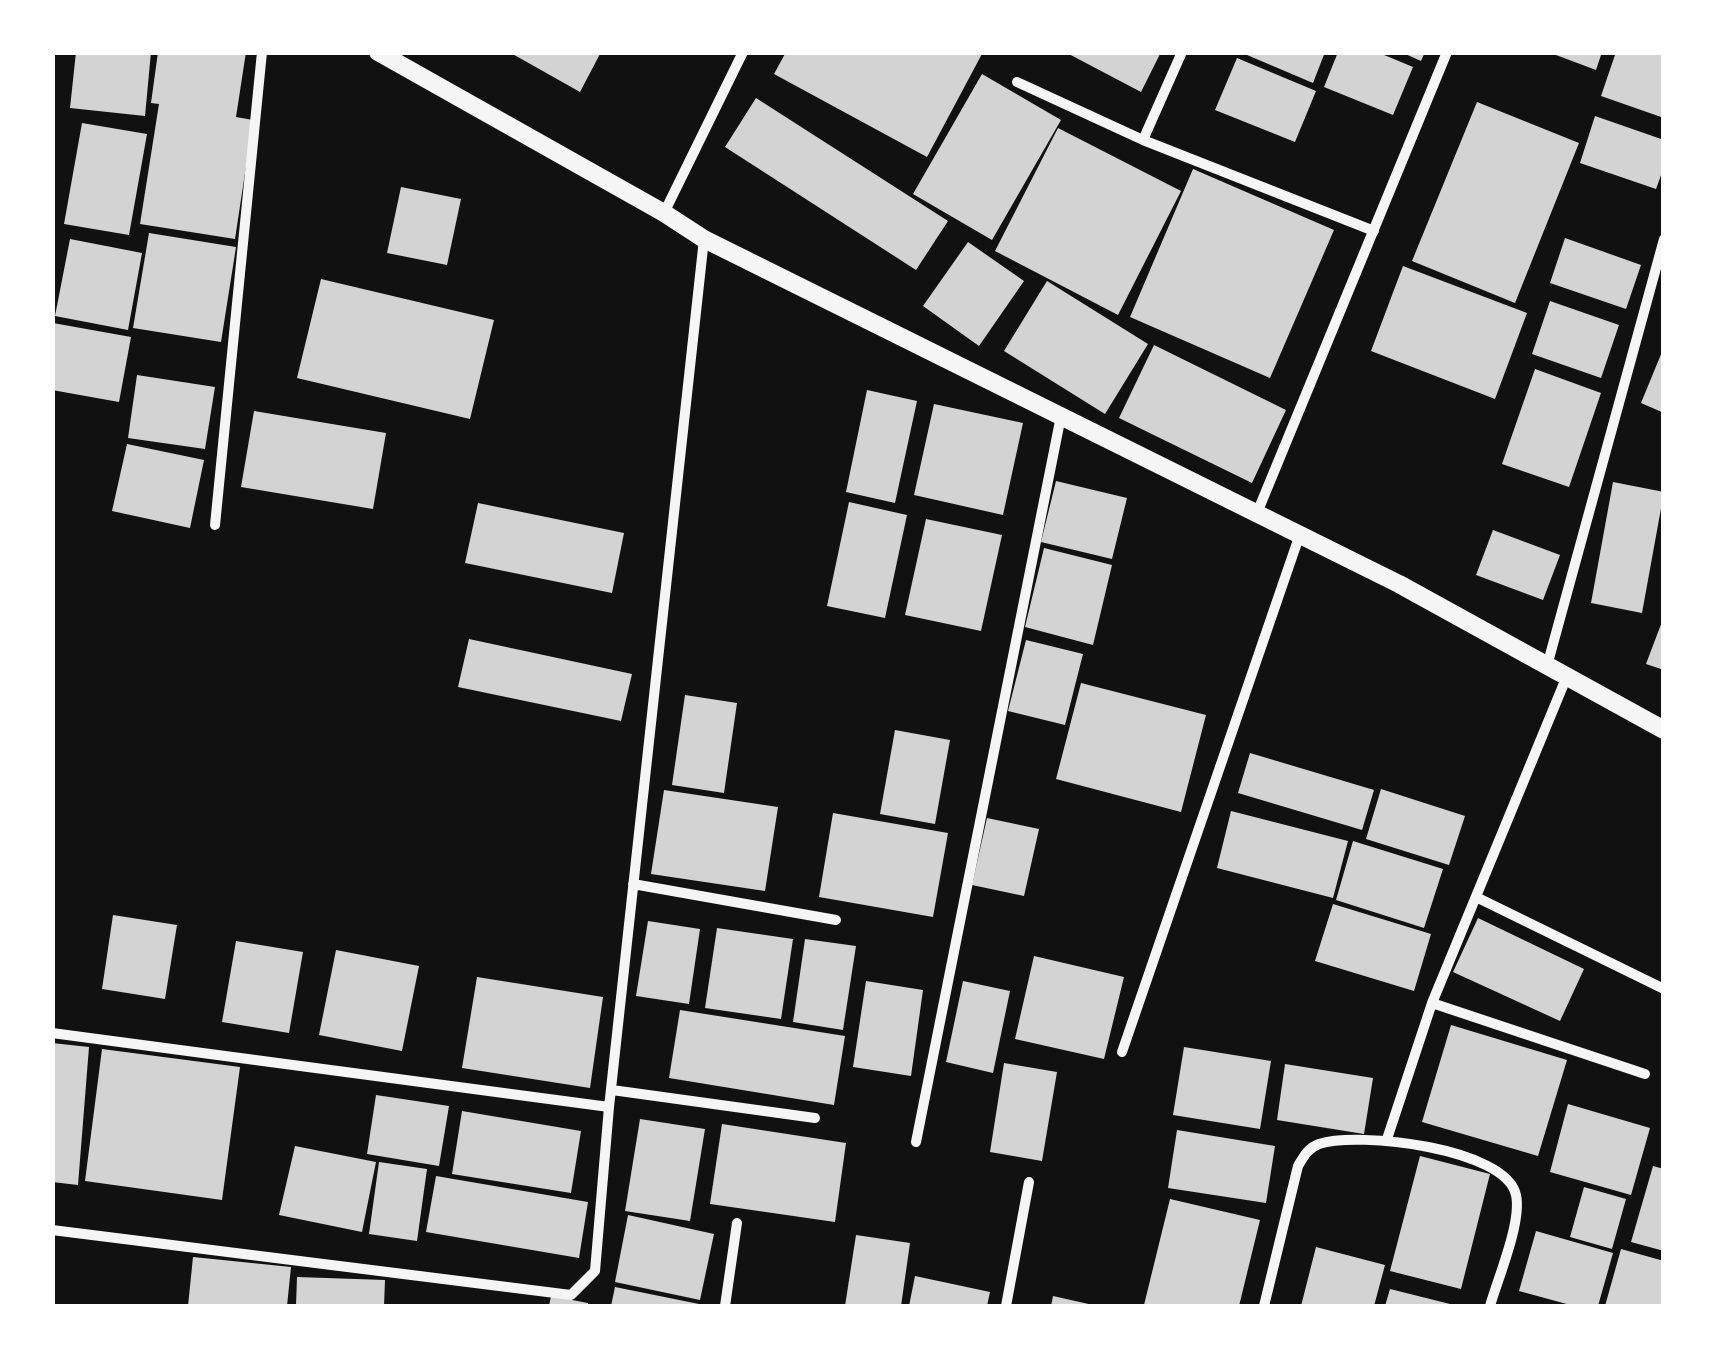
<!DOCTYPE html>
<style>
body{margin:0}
#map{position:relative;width:1716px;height:1359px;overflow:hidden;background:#111;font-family:"Fira Sans",sans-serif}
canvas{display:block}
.frame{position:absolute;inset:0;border:55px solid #fff;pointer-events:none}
</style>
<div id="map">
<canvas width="1716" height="1359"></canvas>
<div class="frame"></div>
</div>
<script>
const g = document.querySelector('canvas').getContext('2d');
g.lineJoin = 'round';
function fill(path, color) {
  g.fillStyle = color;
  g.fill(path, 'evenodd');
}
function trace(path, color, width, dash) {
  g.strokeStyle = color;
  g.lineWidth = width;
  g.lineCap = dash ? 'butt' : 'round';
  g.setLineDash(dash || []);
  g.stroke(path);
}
fill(new Path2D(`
 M76,52h75l-6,64 -75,-8z
 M158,52h88l-10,65 17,3 -18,119 -95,-15 19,-120 -8,-1z
 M509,52h92l-21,40z
 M786,52h197l-56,105 -153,-83z
 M1065,52h96l-20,40z
 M1240,52h85l-12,31z
 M1338,52h39l36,15 -20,48 -69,-28z
 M1401,52h24l-4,9z
 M1548,52h54l-6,18z
 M1616,52h48v66l-63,-22z
 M1237,58l79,33 -21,51 -80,-32z
 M982,74l79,46 -69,120 -79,-46z
 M756,98l192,123 -32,49 -191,-123z
 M1477,102l102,41 -64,160 -103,-42z
 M1595,116l69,24v27l-8,22 -76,-26z
 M82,123l65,11 -18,101 -65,-11z
 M1058,128l123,63 -63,124 -123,-64z
 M1193,169l141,61 -64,148 -140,-61z
 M401,187l60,12 -14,66 -60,-12z
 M149,233l87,14 -15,95 -88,-14z
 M1565,238l76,27 -15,44 -76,-26z
 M70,239l72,14 -14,77 -73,-14z
 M968,242l56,39 -45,65 -56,-40z
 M1403,266l124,47 -32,86 -124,-48z
 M321,279l173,41 -24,99 -173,-41z
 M1047,281l101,63 -43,70 -101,-63z
 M1550,301l69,24 -18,53 -69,-24z
 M53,323l78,14 -12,65 -67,-12z
 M1154,345l132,65 -34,73 -133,-65z
 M1664,347v66l-23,-10z
 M1535,369l66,24 -32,94 -67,-23z
 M137,375l78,12 -10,62 -77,-11z
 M867,390l50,11 -22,102 -49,-11z
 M934,404l89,19 -20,92 -89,-20z
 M254,411l132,22 -13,76 -132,-22z
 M127,444l77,16 -14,68 -78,-17z
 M1056,481l71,17 -15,61 -71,-17z
 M1613,482l51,10 -22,121 -51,-10z
 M849,502l58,13 -22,103 -58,-12z
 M478,503l146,30 -12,60 -147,-30z
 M926,519l76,16 -21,96 -76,-16z
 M1493,530l67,25 -17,45 -67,-25z
 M1044,548l68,17 -19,80 -68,-18z
 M1663,619h1v51l-18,-6z
 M469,639l163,35 -11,47 -163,-34z
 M1026,640l57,14 -18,71 -57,-14z
 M1081,683l125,32 -25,97 -125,-33z
 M685,695l52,8 -13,90 -52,-8z
 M895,730l55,10 -15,84 -55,-10z
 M1250,753l124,37 -12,40 -124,-37z
 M1381,789l84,27 -16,49 -83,-26z
 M664,790l114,17 -13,84 -114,-17z
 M1231,811l117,30 -15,57 -116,-30z
 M833,813l115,20 -15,84 -114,-20z
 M987,818l52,11 -15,67 -52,-11z
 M1353,841l90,28 -19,59 -88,-28z
 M1333,904l98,30 -17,57 -99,-30z
 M113,915l64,10 -12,74 -63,-10z
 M1478,918l106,51 -24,52 -107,-49z
 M648,921l52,8 -11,75 -53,-8z
 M717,928l76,11 -12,80 -76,-11z
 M805,939l51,7 -13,84 -50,-8z
 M236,941l67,11 -14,81 -67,-11z
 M336,950l83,16 -17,85 -83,-16z
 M1034,956l90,21 -20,82 -89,-20z
 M477,977l126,20 -13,91 -128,-20z
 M866,981l57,9 -12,86 -58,-9z
 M963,981l47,10 -17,82 -47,-11z
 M680,1010l165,26 -11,69 -165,-27z
 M1451,1025l116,35 -29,96 -116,-34z
 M52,1043l37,4 -11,138 -26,-3z
 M1184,1047l87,14 -11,68 -87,-14z
 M102,1049l138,18 -18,133 -137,-19z
 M1004,1063l53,9 -15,89 -52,-9z
 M1285,1064l88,14 -9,56 -87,-14z
 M376,1095l73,11 -10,60 -72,-12z
 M1568,1104l82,24 -19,67 -81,-23z
 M462,1111l119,20 -10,62 -119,-19z
 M640,1119l65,10 -15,92 -65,-10z
 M722,1124l124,19 -11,79 -125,-18z
 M1177,1130l98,16 -9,57 -98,-15z
 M295,1146l81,16 -14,70 -83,-17z
 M1420,1156l70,18 -29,115 -71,-18z
 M379,1162l48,7 -10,72 -48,-7z
 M1653,1166l11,3v82l-33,-9z
 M436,1176l152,26 -9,56 -153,-26z
 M1584,1187l42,12 -14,50 -42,-12z
 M1170,1199l90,21 -21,86 -95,-1z
 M628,1215l86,19 -14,66 -85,-18z
 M1536,1231l77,22 -15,53h-24l-55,-15z
 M856,1235l54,8 -9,63h-56z
 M1316,1247l69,18 -11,41h-73z
 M1621,1249l43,12v45h-59z
 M193,1257l98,10 -4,39h-99z
 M915,1276l75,16 -3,14h-78z
 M297,1277l88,3 -1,26h-88z
 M615,1287l89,18v1h-93z
 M1390,1289l64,16v1h-69z
 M551,1296l37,7v3h-39z
 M1053,1296l40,9v1h-42z`), '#d3d3d3');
trace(new Path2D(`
 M1017,82l126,58 231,91
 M1143,140l39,-88
 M664,213l79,-161
 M1257,513l190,-461
 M215,525l47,-473
 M1547,666l117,-427
 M633,884l203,36
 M1476,897l188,92
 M1432,1003l213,71
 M52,1033l557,74
 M1122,1052l178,-518
 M612,1090l203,28
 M1387,1139l45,-136 135,-327
 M916,1142l145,-726
 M52,1230l519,65 24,-24 14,-164 95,-868
 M725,1306l12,-83
 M1006,1306l23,-124
 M1264,1306l34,-140c6,-10 10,-18 21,-22 39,-13 187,4 197,51 6,27 -18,83 -26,111`), '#f5f5f5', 10);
trace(new Path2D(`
 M378,52l286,161 40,26 695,345 265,146`), '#f5f5f5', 18);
</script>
